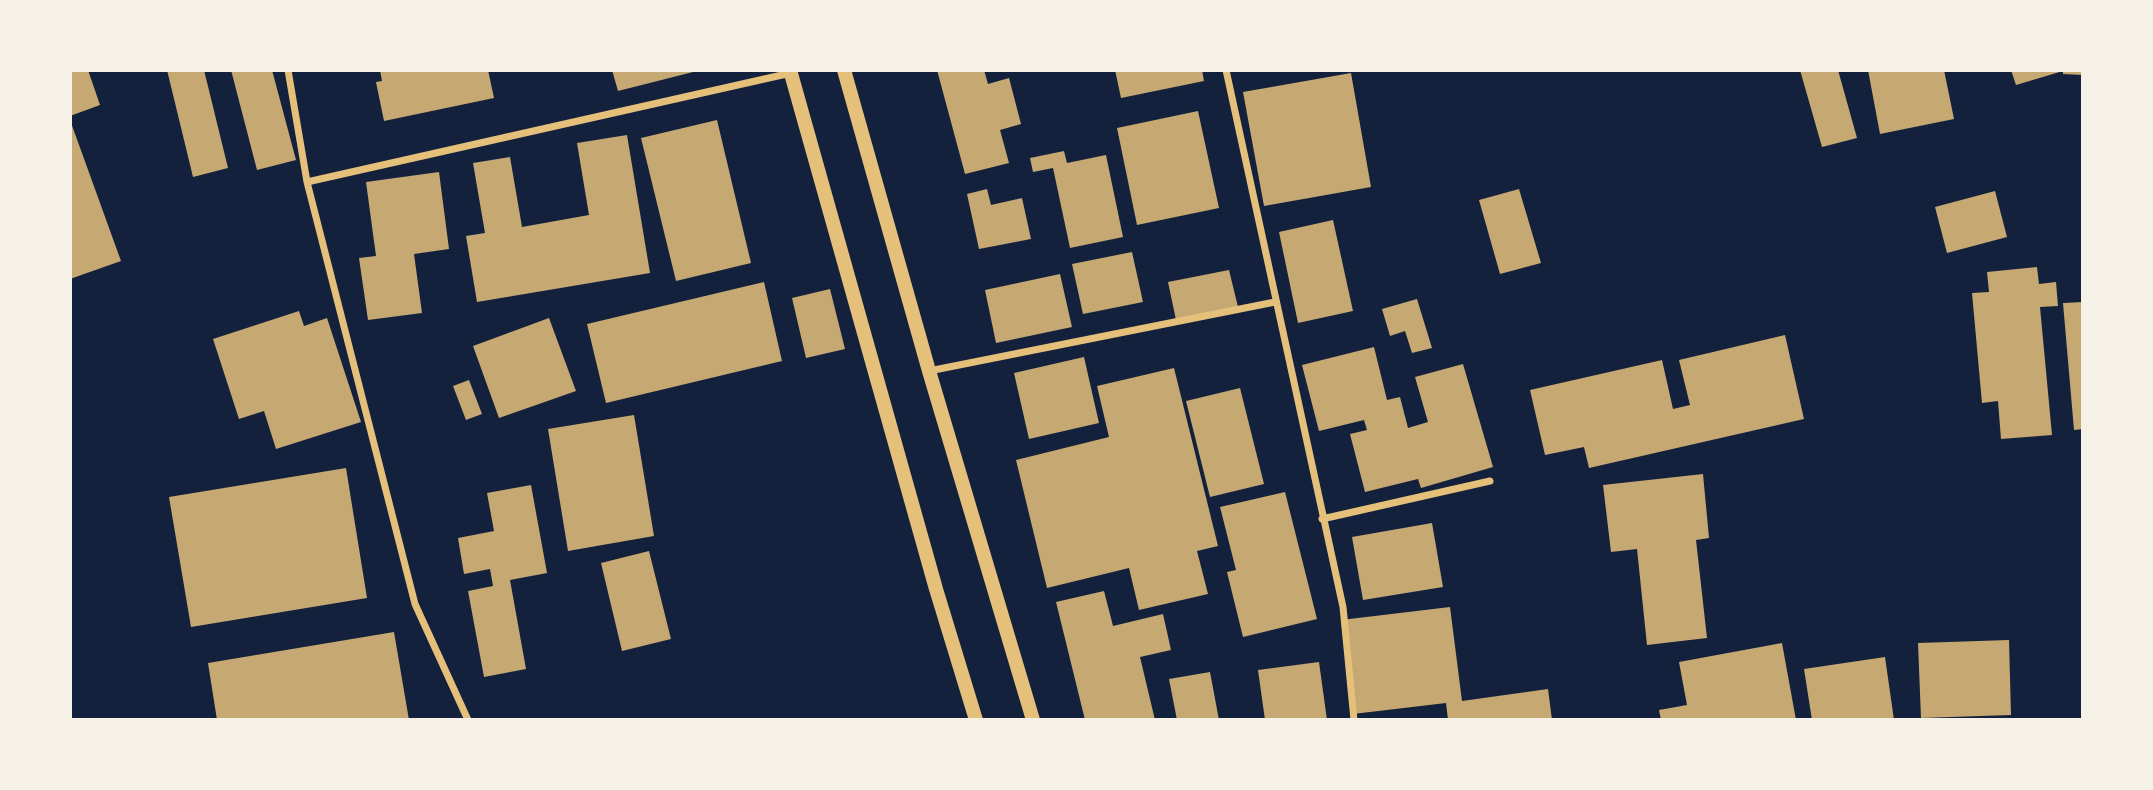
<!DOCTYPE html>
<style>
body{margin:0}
#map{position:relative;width:2153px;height:790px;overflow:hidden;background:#14213d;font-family:"Public Sans",sans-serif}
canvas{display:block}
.frame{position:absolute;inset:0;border:72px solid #f6f1e7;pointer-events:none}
</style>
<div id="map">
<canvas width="2153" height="790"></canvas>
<div class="frame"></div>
</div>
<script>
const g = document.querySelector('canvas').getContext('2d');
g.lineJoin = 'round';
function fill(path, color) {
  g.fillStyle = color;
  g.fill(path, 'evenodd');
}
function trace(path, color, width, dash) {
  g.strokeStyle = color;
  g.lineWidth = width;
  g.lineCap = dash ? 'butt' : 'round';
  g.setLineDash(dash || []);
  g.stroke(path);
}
fill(new Path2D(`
 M70,70h18l12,35 -30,11z
 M167,70h37l24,98 -35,9z
 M231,70h41l24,90 -39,10z
 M380,70h108l6,28 -110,23 -8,-39 6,-1z
 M612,70h85v1l-79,20z
 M937,70h47l4,14 21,-6 12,46 -21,6 9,33 -44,11z
 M1115,70h87l2,11 -83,17z
 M1800,70h38l19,68 -35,9z
 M1868,70h76l10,49 -74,15z
 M2011,70h52v1l-47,14z
 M2063,70h20v5l-20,-1z
 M1351,73l20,114 -107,19 -21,-114z
 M1198,111l21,97 -82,17 -20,-97z
 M70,120l51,141 -51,18z
 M717,120l34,143 -75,18 -35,-143z
 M627,135l23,138 -173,29 -11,-66 19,-3 -12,-70 37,-6 12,70 67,-12 -12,-72z
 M1064,151l3,12 39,-8 17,82 -53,11 -17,-80 -20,4 -3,-14z
 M439,172l10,77 -35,5 8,59 -54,7 -9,-62 17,-2 -10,-74z
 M987,189l4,16 31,-7 9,41 -52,10 -12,-55z
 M1519,189l22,74 -41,11 -21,-74z
 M1995,191l12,46 -60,16 -12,-46z
 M1333,220l20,91 -55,12 -19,-91z
 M1132,252l11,50 -60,12 -11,-50z
 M2037,267l2,17 17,-2 2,24 -18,1 12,128 -51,4 -3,-38 -16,2 -10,-110 17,-1 -2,-20z
 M1229,270l9,37 -62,13 -8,-38z
 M1060,274l12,53 -76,16 -11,-53z
 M764,282l18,79 -176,42 -19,-79z
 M830,289l15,60 -39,9 -14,-60z
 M1417,299l15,49 -20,5 -7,-22 -15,5 -8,-27z
 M2083,302v127l-9,1 -11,-127z
 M299,311l5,15 23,-8 34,104 -85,27 -12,-38 -25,8 -26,-80z
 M549,318l27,73 -77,27 -26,-72z
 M1785,335l19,84 -215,49 -5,-21 -39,8 -15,-65 132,-30 11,49 17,-4 -11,-45z
 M1374,347l13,53 13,-3 8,31 20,-6 -13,-45 48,-13 30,103 -72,21 -3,-9 -53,13 -15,-58 17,-4 -3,-10 -45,11 -17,-66z
 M1084,357l15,66 -70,16 -15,-66z
 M1174,368l44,178 -21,5 11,43 -69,16 -10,-42 -82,20 -31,-128 93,-23 -12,-51z
 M469,380l13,34 -16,6 -13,-34z
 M1240,388l24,96 -54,13 -24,-96z
 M634,415l20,121 -86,15 -20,-122z
 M346,468l21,130 -176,29 -22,-130z
 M1703,474l6,64 -13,2 11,98 -60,7 -10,-96 -26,3 -8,-67z
 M531,485l16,88 -37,7 16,89 -42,8 -16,-86 25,-5 -3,-17 -26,5 -6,-36 36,-7 -7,-38z
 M1285,492l32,127 -74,18 -16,-65 9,-2 -16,-63z
 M1432,523l11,64 -80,13 -11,-63z
 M649,551l22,88 -49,12 -21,-88z
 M1104,591l9,35 50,-12 8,36 -31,7 15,63h-70l-29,-118z
 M1450,607l12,94 86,-12 4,31h-104l-2,-17 -93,11 -12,-94z
 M394,632l15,88h-192l-9,-57z
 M2009,640l2,75 -90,3 -3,-75z
 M1782,643l14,77h-135l-2,-10 28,-5 -8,-43z
 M1885,657l9,63h-82l-8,-51z
 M1319,662l8,58h-62l-7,-50z
 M1210,672l9,48h-42l-8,-41z`), '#c6a872');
trace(new Path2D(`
 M288,70l19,112 108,422 53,116
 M1226,70l117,537 11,113
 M307,182l484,-109
 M929,371l346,-69
 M1322,519l168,-38`), '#e5c07b', 7);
trace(new Path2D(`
 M790,70l146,519 40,131
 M844,70l85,301 104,349`), '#e5c07b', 14);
</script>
